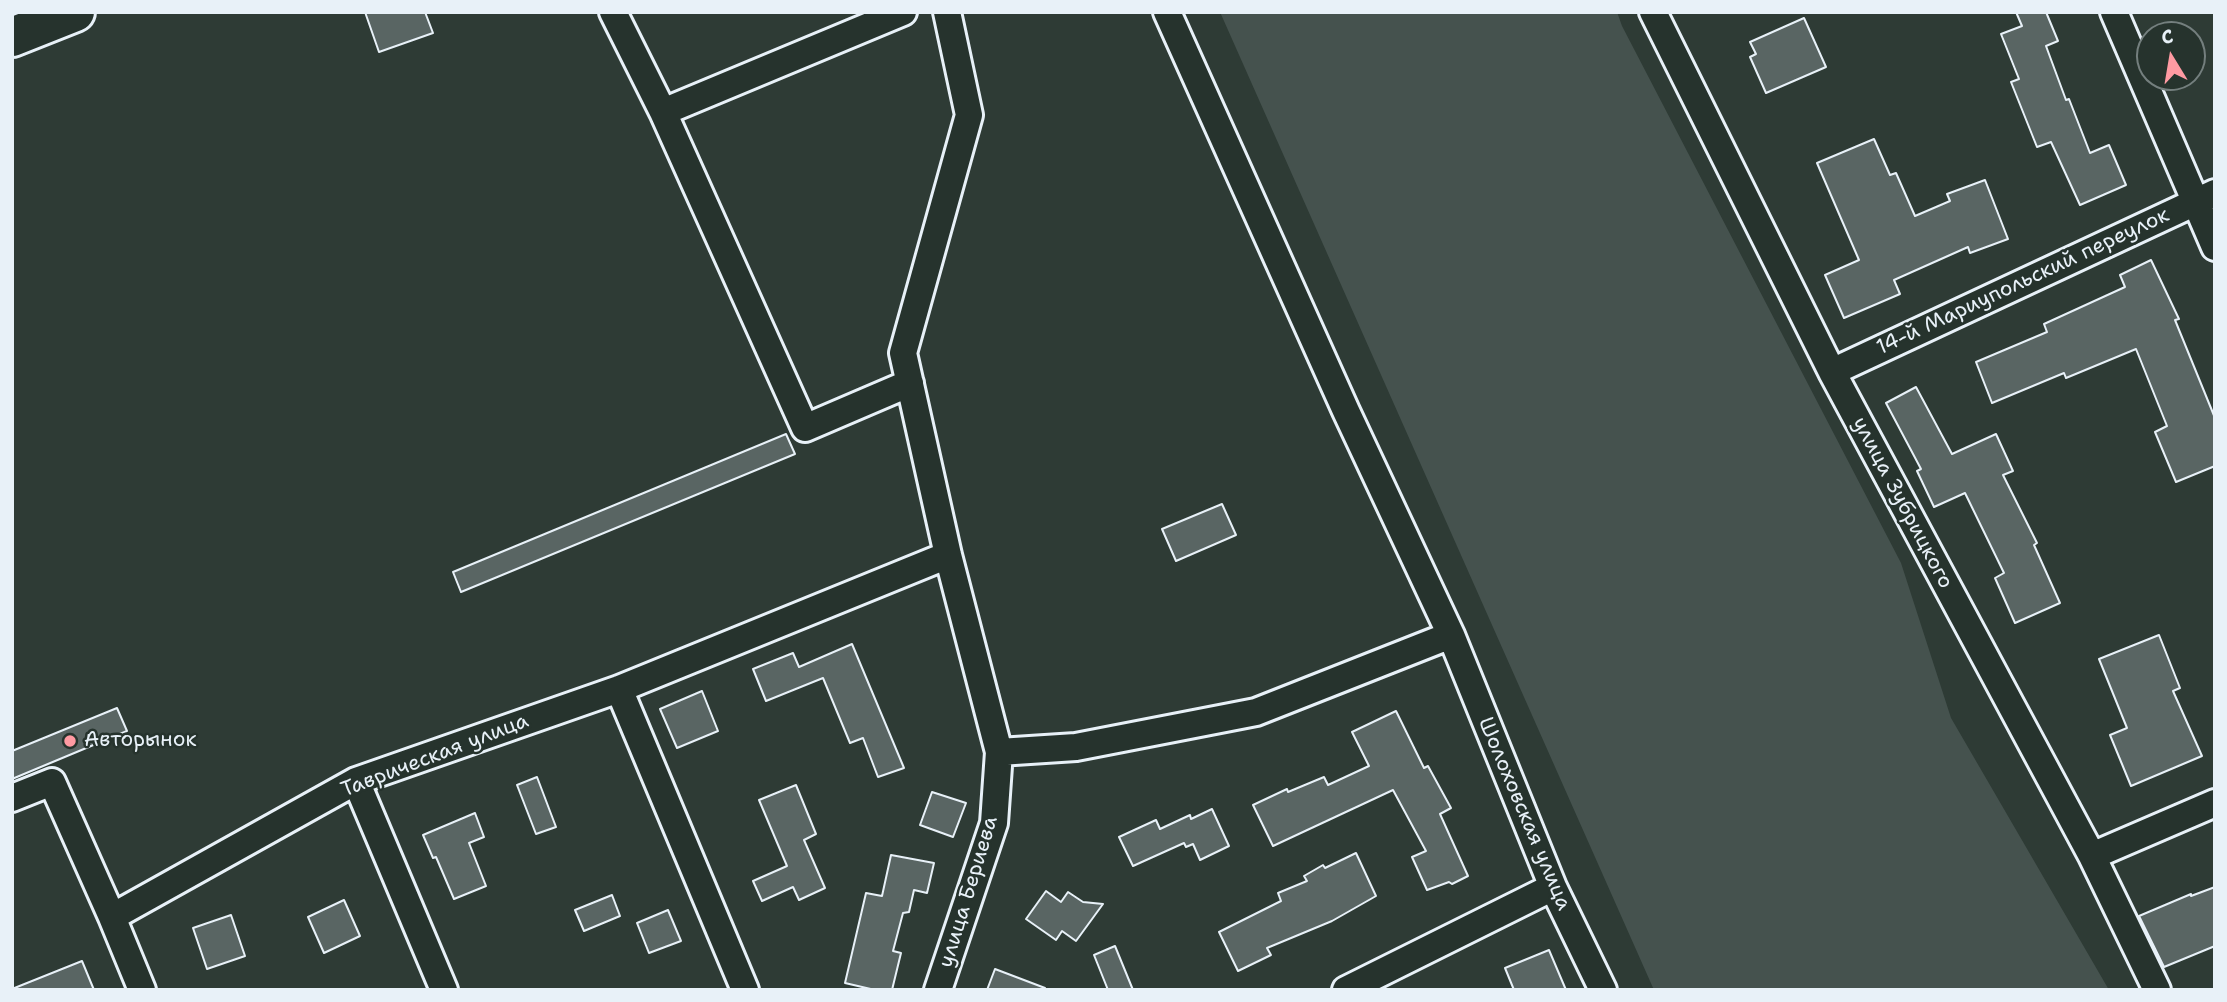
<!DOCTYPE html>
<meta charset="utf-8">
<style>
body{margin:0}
#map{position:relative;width:2227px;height:1002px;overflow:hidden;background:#2e3b35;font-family:"Shantell Sans",sans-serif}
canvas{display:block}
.frame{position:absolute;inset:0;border:14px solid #e8f1f8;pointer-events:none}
.north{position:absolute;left:2136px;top:21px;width:70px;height:70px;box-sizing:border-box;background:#26332d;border:2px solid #747f7e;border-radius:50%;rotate:349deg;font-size:19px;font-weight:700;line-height:28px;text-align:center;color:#e8f1f8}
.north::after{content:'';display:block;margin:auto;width:24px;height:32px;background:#ff9aa2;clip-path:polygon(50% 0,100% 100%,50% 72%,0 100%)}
</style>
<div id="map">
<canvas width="2227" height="1002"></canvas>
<div class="frame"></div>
<div class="north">С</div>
</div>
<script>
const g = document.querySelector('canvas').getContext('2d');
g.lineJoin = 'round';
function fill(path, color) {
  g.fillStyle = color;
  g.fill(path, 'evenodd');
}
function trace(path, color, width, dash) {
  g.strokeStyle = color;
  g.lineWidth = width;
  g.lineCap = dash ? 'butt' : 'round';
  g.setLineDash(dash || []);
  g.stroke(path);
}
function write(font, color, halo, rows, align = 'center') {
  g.font = font + ' "Shantell Sans",sans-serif';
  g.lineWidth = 5;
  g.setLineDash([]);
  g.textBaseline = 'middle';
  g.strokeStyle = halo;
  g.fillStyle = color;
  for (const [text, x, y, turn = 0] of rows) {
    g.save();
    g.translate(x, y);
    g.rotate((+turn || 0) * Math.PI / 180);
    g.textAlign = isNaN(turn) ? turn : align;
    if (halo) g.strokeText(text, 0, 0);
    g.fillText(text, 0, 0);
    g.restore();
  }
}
fill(new Path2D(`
 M1220,12h397l5,14 279,537 50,155 158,272h-455z`), '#45524e');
const building = new Path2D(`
 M365,12h60l8,21 -54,19z
 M2016,12h30l12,29 -12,5 20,54 3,-1 21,54 19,-8 17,40 -46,20 -29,-63 -14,5 -26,-65 8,-3 -18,-45 21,-8z
 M1804,18l22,49 -60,26 -16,-36 6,-3 -6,-12z
 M1874,139l16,36 6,-2 19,43 35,-15 -3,-7 38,-14 23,59 -38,14 -2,-6 -74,33 6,14 -56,24 -19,-43 34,-15 -42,-97z
 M2151,260l28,59 -4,1 40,98v48l-39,16 -21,-50 12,-6 -31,-77 -70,29 -2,-5 -72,30 -16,-41 71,-30 -3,-8 81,-37 -5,-12z
 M1916,387l36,67 44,-20 17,37 -10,4 34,68 -3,2 26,58 -45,20 -20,-45 9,-5 -39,-80 -31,14 -17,-36 4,-2 -35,-66z
 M786,434l9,20 -334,138 -8,-20z
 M1222,504l14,31 -60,26 -14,-32z
 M2159,635l21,53 -7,3 29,65 -71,30 -21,-51 17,-7 -28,-69z
 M852,644l52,124 -26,9 -15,-39 -13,5 -27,-65 -57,23 -13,-32 40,-16 6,14z
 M702,691l16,40 -41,17 -17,-39z
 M117,708l10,23 -115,48v-28z
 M1396,711l28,57 4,-2 23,42 -11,6 28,62 -16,8 -3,-2 -22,8 -15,-33 14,-6 -33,-61 -120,56 -20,-41 34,-16 1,3 36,-15 4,8 41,-19 -17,-34z
 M537,777l19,50 -20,7 -19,-49z
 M796,785l20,49 -12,6 21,48 -26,12 -6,-13 -31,14 -9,-20 34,-15 -28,-66z
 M932,792l34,11 -13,34 -33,-12z
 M1212,809l17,37 -29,14 -7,-16 -7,3 -2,-4 -51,23 -14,-29 37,-17 4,9 30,-14 1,4z
 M475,813l9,24 -15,6 17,43 -32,13 -18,-42 -3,1 -10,-23z
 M1356,853l20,43 -44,25 -65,27 4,7 -33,16 -19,-39 62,-31 -3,-8 29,-12 -3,-5 19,-11 2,3z
 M891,855l43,8 -7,30 -13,-3 -5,22 -6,1 -10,38 8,2 -9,37h-17l-30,-7 21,-90 16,3z
 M2215,887v59l-51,21 -25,-51 52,-22v2z
 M1046,891l15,11 7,-10 15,10 20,2 -27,37 -14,-10 -6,9 -30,-21z
 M612,895l8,21 -36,15 -9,-21z
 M344,900l16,36 -36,17 -16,-36z
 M668,910l13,31 -32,12 -12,-30z
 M231,915l14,41 -38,13 -14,-41z
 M1115,946l18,44h-25l-14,-35z
 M1549,950l17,40h-52l-9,-22z
 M82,961l12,29h-82v-1z
 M995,969l50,19 -1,2h-57z`);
fill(building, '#596563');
trace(building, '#e8f1f8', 2);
const street = new Path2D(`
 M613,12l50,100 142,316 105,-45
 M1167,12l179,399 105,224 102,252 50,103
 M1653,12l179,360 260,484 65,134
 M2114,12l101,235
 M663,112l240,-100
 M1832,372l383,-179
 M619,689l126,301
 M999,752l77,-5 180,-35 195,-77
 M356,781l88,209
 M12,798l40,-16 60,135 244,-136 263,-92 329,-134
 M2092,856l123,-53
 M112,917l30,73
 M938,990l56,-167 5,-71 -51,-197 -45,-202 66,-238 -22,-103
 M1346,990l207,-103`);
const primary = new Path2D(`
 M12,37l63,-25`);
trace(street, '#e8f1f8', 32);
trace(primary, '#e8f1f8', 44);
trace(street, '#26332d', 26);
trace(primary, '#26332d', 38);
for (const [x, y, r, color] of [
 [70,741,7,"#ff9aa2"]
]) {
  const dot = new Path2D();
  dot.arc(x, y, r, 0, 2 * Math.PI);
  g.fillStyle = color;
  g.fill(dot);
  trace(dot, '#26332d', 2.5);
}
write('21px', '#e8f1f8', '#26332d', [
 ["14-й Мариупольский переулок",2023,282,-25],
 ["улица Зубрицкого",1902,503,62],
 ["Таврическая улица",435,756,-21],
 ["Шолоховская улица",1524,814,67],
 ["улица Бериева",969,892,-73]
]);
write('21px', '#e8f1f8', '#26332d', [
 ["Авторынок",84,741]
], 'left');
</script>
